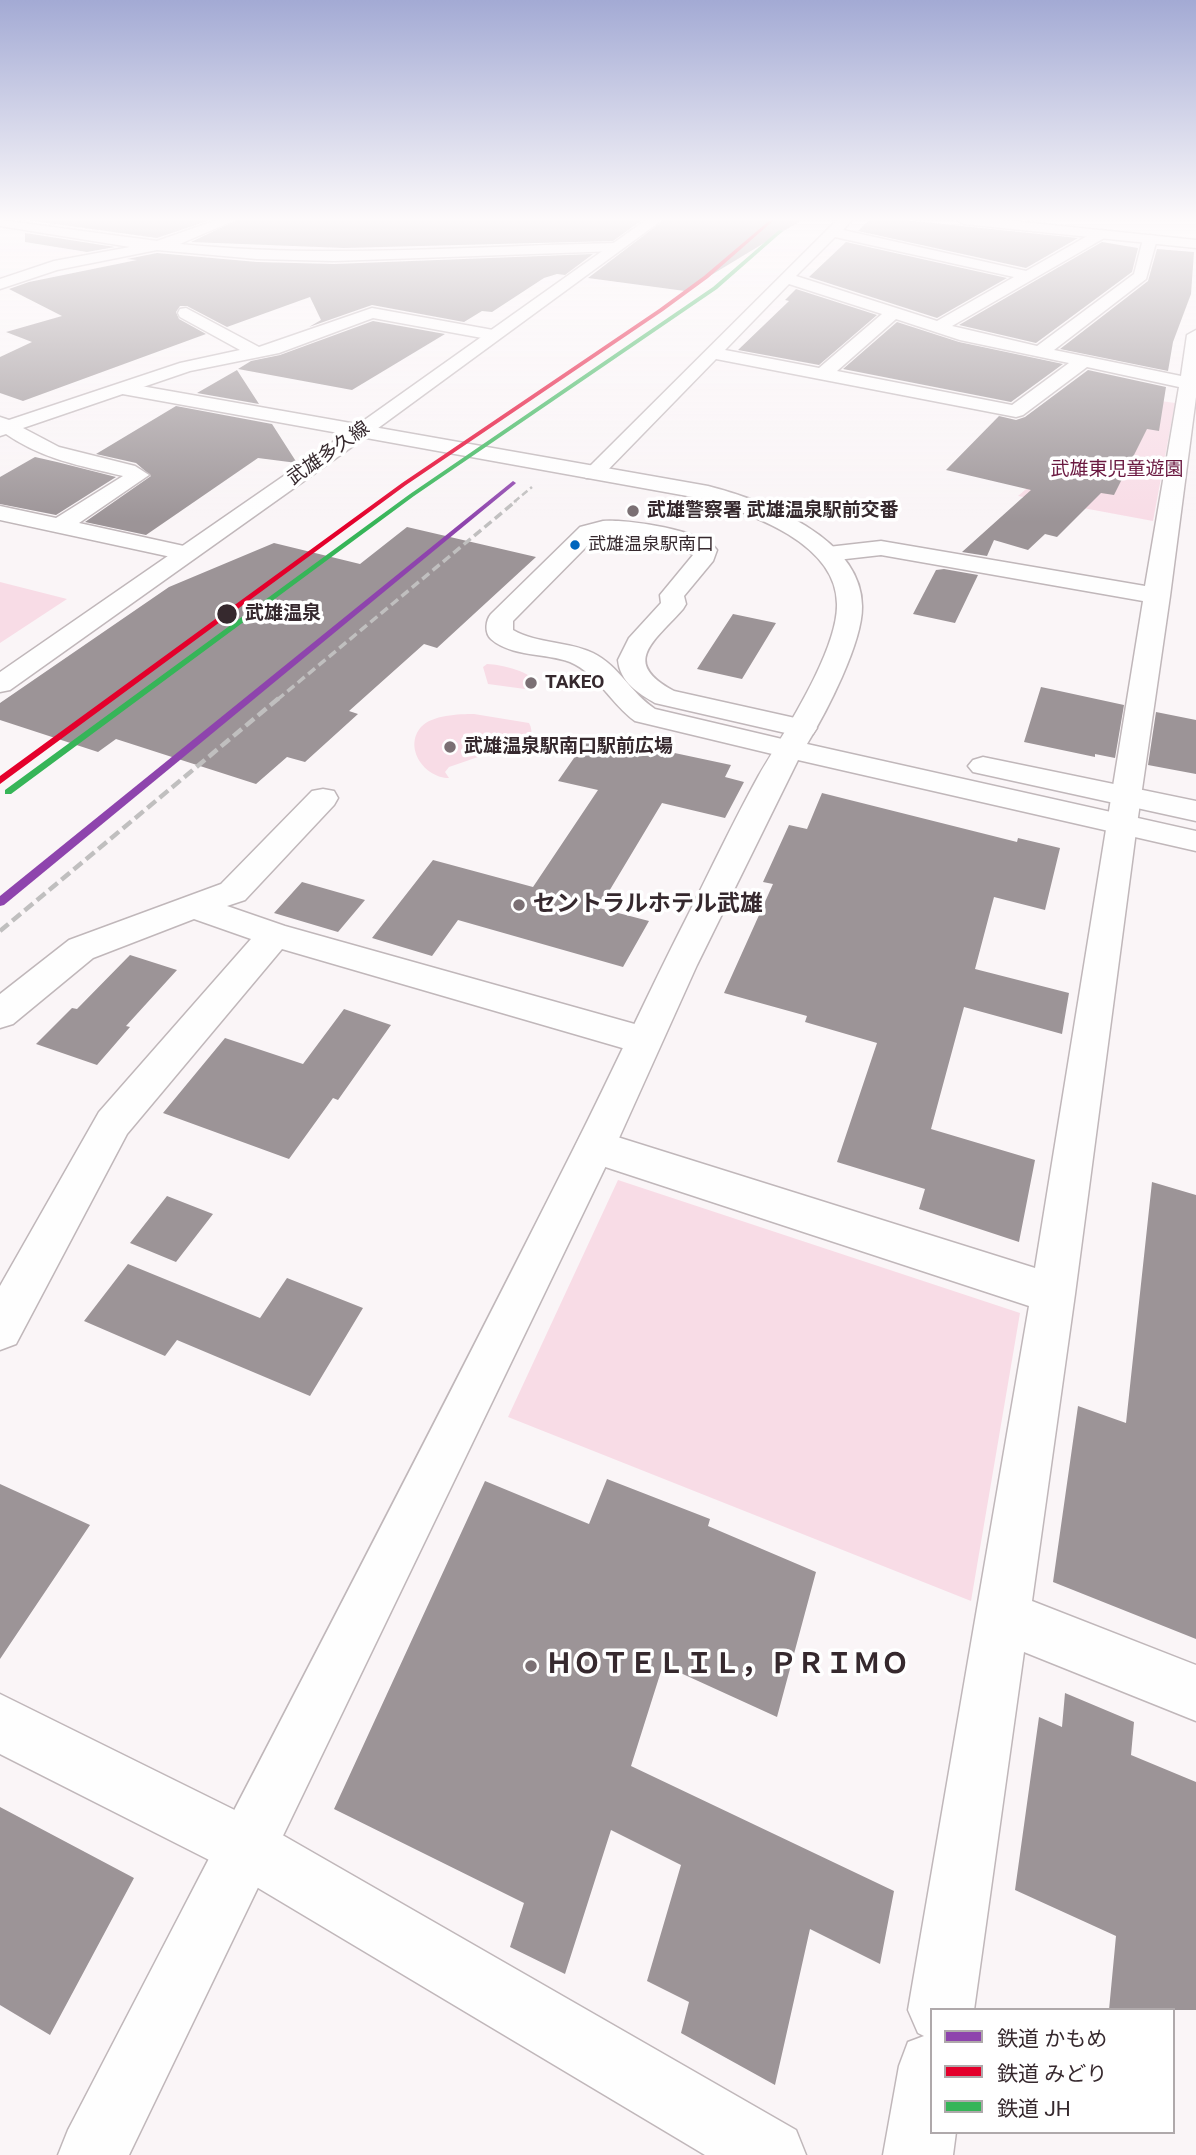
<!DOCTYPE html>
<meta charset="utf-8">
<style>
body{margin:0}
#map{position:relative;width:1196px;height:2155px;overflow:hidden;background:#faf5f7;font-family:Roboto,"Noto Sans JP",sans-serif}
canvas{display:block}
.legend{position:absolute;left:930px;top:2008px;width:245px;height:126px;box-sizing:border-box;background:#fff;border:2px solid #afa9ab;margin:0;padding:9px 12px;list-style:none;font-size:21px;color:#36292e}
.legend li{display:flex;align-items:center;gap:14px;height:35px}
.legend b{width:35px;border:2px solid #afa9ab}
</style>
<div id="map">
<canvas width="1196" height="2155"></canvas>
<ul class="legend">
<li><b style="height:9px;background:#8e44ad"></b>鉄道 かもめ</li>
<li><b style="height:9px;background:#e4002b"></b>鉄道 みどり</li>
<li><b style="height:9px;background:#36b558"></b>鉄道 JH</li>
</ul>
</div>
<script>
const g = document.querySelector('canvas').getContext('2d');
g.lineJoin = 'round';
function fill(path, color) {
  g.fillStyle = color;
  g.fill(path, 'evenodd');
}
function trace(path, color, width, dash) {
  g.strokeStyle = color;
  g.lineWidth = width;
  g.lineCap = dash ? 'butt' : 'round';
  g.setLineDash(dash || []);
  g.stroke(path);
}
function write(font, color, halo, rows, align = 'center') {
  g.font = font + ' Roboto,"Noto Sans JP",sans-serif';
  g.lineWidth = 7;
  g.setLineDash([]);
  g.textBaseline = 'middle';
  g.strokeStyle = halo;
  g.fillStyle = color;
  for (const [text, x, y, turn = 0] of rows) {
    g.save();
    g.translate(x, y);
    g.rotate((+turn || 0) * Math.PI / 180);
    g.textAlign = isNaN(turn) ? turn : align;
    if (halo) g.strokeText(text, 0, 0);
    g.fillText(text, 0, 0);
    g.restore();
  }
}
fill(new Path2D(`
 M1133,397l42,6 -22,118 -135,-25z
 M0,582l67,17 -67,44z
 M487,664c16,1 44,7 52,21l-14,4 -37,-5 -5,-17z
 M474,714l55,9c5,8 2,22 -4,28l-5,-5h-10l-61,21 -4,5 4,6c-24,0 -46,-30 -28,-51 11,-12 38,-13 53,-13z
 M618,1180l402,133 -49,288 -463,-184z`), '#f8dce6');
fill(new Path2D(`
 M26,220h184l-53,18z
 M237,220h405l-29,21 -269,7 -153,-6z
 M664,220h138l-117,71 -97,-13z
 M869,220h35l174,18 -52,30 -168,-37z
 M25,233l90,14 -28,5 -62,-10z
 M846,242l161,36 -70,40 -128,-41z
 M1102,242l36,6 -6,24 -96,71 -77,-18z
 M1157,249l37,3 -3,42 -18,48 -5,29 -108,-22 88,-68z
 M157,253l100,9 77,2 259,-10 -28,21 -8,-1 -13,4 -52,34 -10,-1 -18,11 -92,-17 -63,22 12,-7 -11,-23 -83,30 -40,-21h-7l-4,6 3,7 27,15 -183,67 -23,-8v-36l32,-15 -26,-10 56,-16 -53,-27 20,-7 108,-22 -10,-1z
 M796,289l81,26 -58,50 -81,-15 51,-49 -4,-1z
 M373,321l72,13 -93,56 -114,-21 13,-8 29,-6z
 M897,322l62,20 104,22 -52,38 -168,-33z
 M237,370l22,34 -62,-11z
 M1088,370l78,17 -7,44 -12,-2 -33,66 -13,-2 -44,44 -12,-3 -17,16 -34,-10 -7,16 -25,-4 69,-62 -85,-20 53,-54 17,4 9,-3z
 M176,406l96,18 25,39 -39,-5 -112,77 -61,-13 66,-46 -15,-13 -40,-9z
 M35,457l22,5 59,15 -60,38 -56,-11v-27z
 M407,527l129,30 -99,91 -13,-4 -75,67 9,3 -53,48 -18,-5 -31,27 -140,-45 -18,13 -98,-32v-17l169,-116 105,-44 86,21z
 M944,569l34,6 -23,48 -42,-9 23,-44z
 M733,614l43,9 -34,56 -45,-10z
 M1041,687l83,18 -9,53 -20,-4v3l-71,-15z
 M1156,712l40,8v54l-48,-9z
 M590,735l141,30 -6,12 19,5 -19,36 -63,-15 -63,105 50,13 -26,46 -165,-47 -26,36 -60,-18 61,-78 100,27 65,-97 -40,-9z
 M822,793l195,49 1,-4 42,10 -15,62 -51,-13 -19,72 94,24 -7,41 -98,-27 -33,122 104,31 -16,82 -100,-33 6,-20 -88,-27 40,-119 -72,-21 2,-6 -83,-23 49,-109 -10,-2 26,-57 18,4z
 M302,882l63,18 -27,32 -64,-19z
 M130,955l47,15 -51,56 4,1 -33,38 -61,-21 36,-36 5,1z
 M344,1009l47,16 -53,75 -5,-2 -44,61 -126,-46 62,-75 78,26z
 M1152,1182l44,13v444l-143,-57 25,-176 48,17z
 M167,1196l46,18 -37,48 -46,-19z
 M128,1264l132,54 27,-40 76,30 -53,88 -133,-56 -12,16 -81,-35z
 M607,1479l103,40 -2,7 108,46 -39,145 -114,-52 -32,101 263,125 -14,73 -70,-35 -35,156 -94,-52 8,-31 -42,-21 34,-116 -70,-35 -46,144 -55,-27 14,-44 -190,-94 151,-328 104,43z
 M0,1484l90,41 -90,134z
 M1065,1693l69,29 -3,33 65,27v228h-87l7,-74 -101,-46 24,-173 23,10z
 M0,1807l134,71 -84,157 -50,-30z`), '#9c9497');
const street = new Path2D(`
 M0,220l157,21 60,-21h18l-55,24c146,15 291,2 437,-1l7,4 -7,4 -283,10 -77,-2 -100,-9 -100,20 -57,19v-10l54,-18 76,-14 -130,-21z
 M837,220h15l-9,10 183,41 70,-40h10v6l-154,89 85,20 97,-72 9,-35 7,-4 5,1 2,3 -11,40 -92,71 127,26 6,-41 9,-5v67l-26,199 -33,228 -62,470 -43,307 164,64v56l-172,-69 -50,358h-42v122h24l-3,23h-70l16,-89 9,-24 16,-6 -6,-3 -10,-23 121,-704 -448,-147 -6,-12 6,-12 14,-5 440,138 108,-667 -262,-46 -53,6 -8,-2 -4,-5 4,-5 8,-2 53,-6 264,45 34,-199 -92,-20 -64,48 -7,2 -300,-58 -116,119h-14l-4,-4 4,-4zM835,237l179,40 -77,44 -141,-45zM789,284l93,30 -63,54 -94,-18zM896,319l64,21 109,23 -57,42 -175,-34z
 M186,308l73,39 113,-39 121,22 9,5 -9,5 -120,-22 -94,35 -89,18 -167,57 36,19 76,19 14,9 -70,48 114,25 4,5 -4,5 -8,2 -185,-40v-14l56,12 67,-42c-42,-10 -81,-17 -117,-42l-6,2v-19l9,3 171,-57 60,-13 -60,-33 -2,-4 2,-4z
 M603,521c24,-2 100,9 114,29l-4,11 -29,35 2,8 -3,5c-29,33 -63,53 -9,82l139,31 4,6 -4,6 -10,3 -148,-34c-17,-10 -35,-21 -37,-43l11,-22 32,-35 -1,-8 33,-40 -15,-9 -33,-8 -36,-4 -13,3 -83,84v9c24,14 55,11 80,23 25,12 38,40 62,56l144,34 5,6 -5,6 -10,3 -154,-37c-24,-17 -37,-47 -65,-59 -23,-9 -59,-5 -79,-23 -7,-7 -5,-19 0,-25l89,-87z
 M323,789l11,2 4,7 -4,7 -89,95 -18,6 58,20 371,104 6,10 -6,10 -13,4 -361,-105 -155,185 -111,210 -16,6v-64l99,-174 152,-173 -57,-20 -101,39 -80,66 -13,4v-34l69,-54 152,-56 91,-93z
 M0,1694l265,131 531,305 10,25h-101l-482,-288 -223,-113z`);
const secondary = new Path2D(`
 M124,383l584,103c55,14 154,52 154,120 1,36 -36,107 -55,138l389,87v20l-398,-91 -101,205 -82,182 -486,1008h-71l10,-25c169,-326 340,-652 505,-980 39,-77 74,-155 113,-231 24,-48 47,-97 73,-144 24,-41 79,-124 78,-171 0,-61 -86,-90 -133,-105l-587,-106 -2,-4z
 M983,757l213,44v20l-223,-49 -5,-6 5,-6z`);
const primary = new Path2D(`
 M646,220h16l-292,214 -360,256 -10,2v-20l356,-246z
 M957,220h46l193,20v8l-232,-24z`);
trace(street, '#c0b7ba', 3);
trace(secondary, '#c0b7ba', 3);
trace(primary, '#c0b7ba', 3);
fill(street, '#fefefe');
fill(secondary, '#fefefe');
fill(primary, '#fefefe');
trace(new Path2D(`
 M514,502l18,-15`), '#c0bfbf', 2.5, [7, 3.5]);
trace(new Path2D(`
 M277,700l239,-199`), '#c0bfbf', 3.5, [9, 4.5]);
trace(new Path2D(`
 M0,931l279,-233`), '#c0bfbf', 4.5, [11, 5]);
fill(new Path2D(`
 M513,481l3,2 -1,1 -511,421 -4,1v-10z`), '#8e44ad');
fill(new Path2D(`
 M770,220h4l-66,58 -45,33 -257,174 -406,299v-8l402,-293 257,-174 45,-33z`), '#e4002b');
fill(new Path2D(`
 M779,230l4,1 -66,58 -303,207 -403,298h-6v-4l405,-296 303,-207z`), '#36b558');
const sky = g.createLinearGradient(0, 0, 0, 522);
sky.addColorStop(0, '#a3aad4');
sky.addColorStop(0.42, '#fdfafb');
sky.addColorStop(1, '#fdfafb00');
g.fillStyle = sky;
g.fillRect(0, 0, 1196, 522);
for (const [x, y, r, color] of [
 [633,511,7,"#7b7074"],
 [575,545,6,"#0065bd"],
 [227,614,11,"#36292e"],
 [531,683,7,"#7b7074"],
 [450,747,7,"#7b7074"],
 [519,905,7,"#7b7074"],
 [531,1666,7,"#7b7074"]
]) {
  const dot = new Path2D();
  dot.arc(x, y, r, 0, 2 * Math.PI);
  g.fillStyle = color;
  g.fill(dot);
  trace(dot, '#fff', 2.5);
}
write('18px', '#36292e', '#fff', [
 ["武雄温泉駅南口",588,545]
], 'left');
write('19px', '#36292e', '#fff', [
 ["武雄多久線",329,454,-35]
]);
write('19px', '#6a1840', '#fff', [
 ["武雄東児童遊園",1117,470]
]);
write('bold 19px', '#36292e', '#fff', [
 ["武雄警察署 武雄温泉駅前交番",647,511],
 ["TAKEO",545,683],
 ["武雄温泉駅南口駅前広場",464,747]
], 'left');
write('bold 19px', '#36292e', '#fff', [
 ["武雄温泉",245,614]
], 'left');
write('bold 23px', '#36292e', '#fff', [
 ["セントラルホテル武雄",533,905]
], 'left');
write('bold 28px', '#36292e', '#fff', [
 ["ＨＯＴＥＬＩＬ，ＰＲＩＭＯ",545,1666]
], 'left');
</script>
